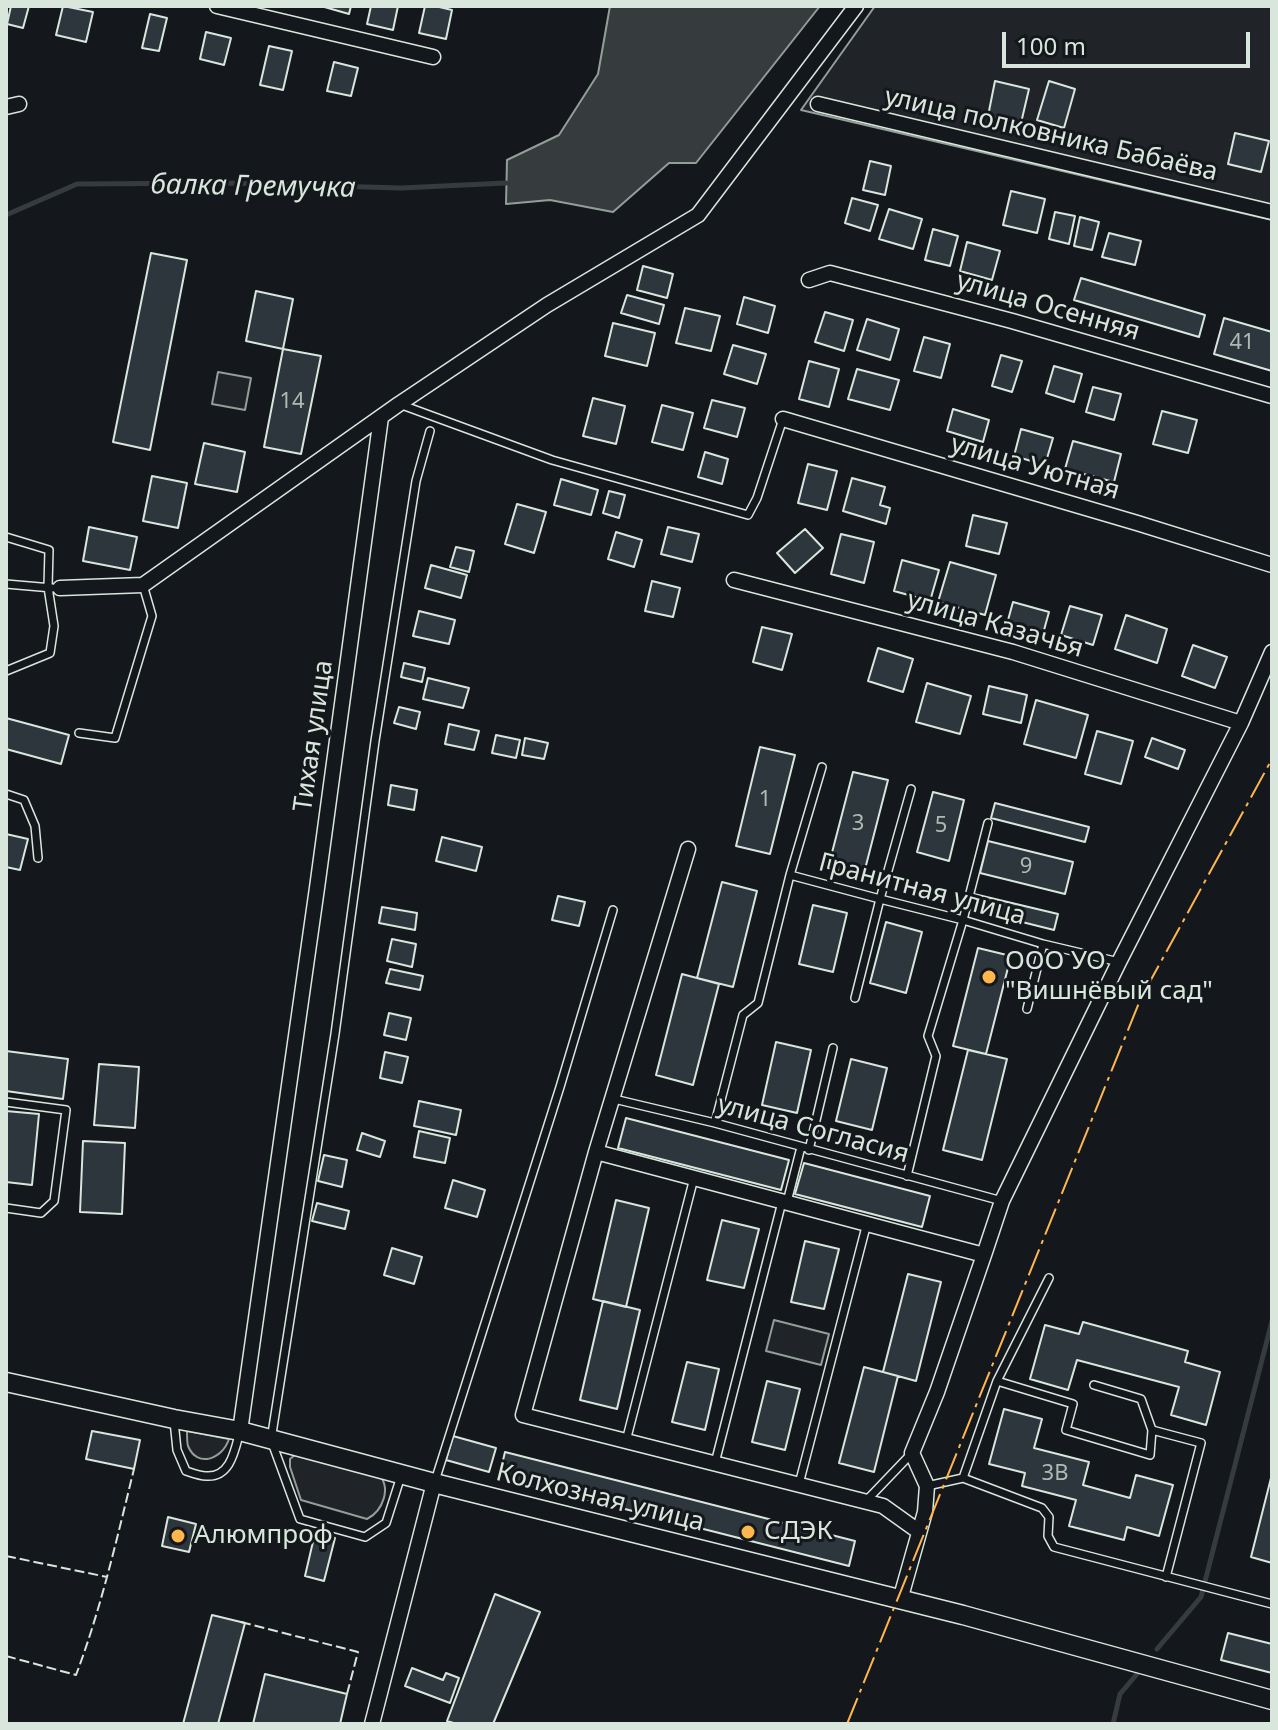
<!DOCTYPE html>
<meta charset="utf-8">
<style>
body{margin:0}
#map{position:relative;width:1278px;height:1730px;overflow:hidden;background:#14181c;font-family:"Noto Sans",sans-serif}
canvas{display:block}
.frame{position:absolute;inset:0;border:8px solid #d8e6dc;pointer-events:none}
.scale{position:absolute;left:1002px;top:32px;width:248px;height:36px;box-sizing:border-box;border:4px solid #d8e6dc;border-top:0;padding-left:10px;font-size:24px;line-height:28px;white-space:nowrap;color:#d8e6dc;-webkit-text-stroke:6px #14181c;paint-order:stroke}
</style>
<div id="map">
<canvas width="1278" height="1730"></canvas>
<div class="frame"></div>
<div class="scale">100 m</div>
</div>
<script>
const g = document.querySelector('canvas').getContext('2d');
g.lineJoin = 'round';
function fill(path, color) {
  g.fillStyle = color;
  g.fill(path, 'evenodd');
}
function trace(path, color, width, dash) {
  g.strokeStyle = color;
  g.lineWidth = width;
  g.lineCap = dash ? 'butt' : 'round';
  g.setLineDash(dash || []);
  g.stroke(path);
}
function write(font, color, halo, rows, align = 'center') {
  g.font = font + ' "Noto Sans",sans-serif';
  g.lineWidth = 6;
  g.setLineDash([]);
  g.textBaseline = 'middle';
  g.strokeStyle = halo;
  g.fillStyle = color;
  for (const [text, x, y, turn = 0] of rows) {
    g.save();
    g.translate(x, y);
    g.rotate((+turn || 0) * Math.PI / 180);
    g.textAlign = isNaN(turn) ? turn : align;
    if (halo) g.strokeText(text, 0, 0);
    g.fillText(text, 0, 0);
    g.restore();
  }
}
const green = new Path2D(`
 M875,6h397v214l-471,-110z
 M218,372l33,6 -6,32 -33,-6z
 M774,1320l55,14 -8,31 -55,-14z
 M187,1431l42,8c-7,21 -32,29 -41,7 -1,-3 -1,-12 -1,-15z
 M295,1455l83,19c14,13 5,37 -11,45l-66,-19 -11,-33v-8z`);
fill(green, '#202428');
trace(green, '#939e99', 2);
const water = new Path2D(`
 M610,6h210l-124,157h-27l-56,49 -63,-12 -44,4 1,-44 52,-25 39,-61z`);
fill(water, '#363b3e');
trace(water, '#939e99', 2);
trace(new Path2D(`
 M6,215l71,-31 148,-1 176,5 105,-5
 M1157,1649l44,-52 71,-276
 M1113,1724l7,-30 17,-20`), '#363b3e', 5);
const building = new Path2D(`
 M11,6h18l-6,22 -16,-4z
 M63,6l30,6 -7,30 -30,-7z
 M321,6h30l-2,8z
 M371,6h27l-5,24 -26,-6z
 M425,6h10l17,4 -6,29 -27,-6z
 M150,14l17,4 -8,33 -17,-3z
 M206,32l25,6 -7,27 -24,-6z
 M269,46l23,5 -9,39 -23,-5z
 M334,62l24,6 -7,28 -24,-5z
 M995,81l34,8 -8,34 -33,-7z
 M1049,81l26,8 -11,39 -27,-8z
 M1235,133l34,8 -8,31 -33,-8z
 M870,161l21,5 -6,29 -22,-5z
 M1011,191l34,8 -8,34 -34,-8z
 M852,198l26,7 -8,26 -25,-8z
 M889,209l33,10 -9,30 -34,-10z
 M1055,212l20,4 -6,28 -20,-5z
 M1080,217l19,5 -7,28 -18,-4z
 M933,229l25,7 -8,30 -25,-6z
 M1109,233l32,8 -6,24 -33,-8z
 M967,242l33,9 -8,29 -32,-9z
 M151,253l36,7 -37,190 -37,-8z
 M643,266l30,8 -6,24 -30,-8z
 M1081,278l124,37 -6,22 -125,-37z
 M256,291l37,8 -10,50 -37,-8z
 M627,295l37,10 -5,19 -38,-11z
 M744,297l31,9 -7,27 -31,-9z
 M685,308l35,8 -9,35 -35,-8z
 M825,312l28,8 -9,31 -29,-9z
 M1224,318l48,14v39l-58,-17z
 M867,319l32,10 -9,31 -33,-10z
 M613,323l42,10 -8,33 -42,-10z
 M924,337l26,7 -9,34 -27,-7z
 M733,345l33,9 -9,30 -33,-10z
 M283,349l38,7 -20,98 -37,-7z
 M1001,355l21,6 -10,31 -20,-6z
 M809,361l30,8 -10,38 -30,-8z
 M1054,366l28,8 -8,28 -28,-9z
 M857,369l42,11 -9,30 -42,-11z
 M1093,387l28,7 -7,26 -28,-8z
 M593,398l32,8 -9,38 -33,-8z
 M712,400l33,8 -8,29 -33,-9z
 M662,405l31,8 -10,37 -31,-8z
 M953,409l36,11 -6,22 -36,-11z
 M1162,411l35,9 -9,33 -35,-9z
 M1021,429l32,9 -8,27 -31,-9z
 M1073,441l48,13 -7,28 -49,-13z
 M204,443l41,9 -8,40 -42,-8z
 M705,452l23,7 -6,25 -24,-7z
 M808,464l29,7 -10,39 -29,-7z
 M152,476l35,7 -9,45 -35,-7z
 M852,478l33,9 -5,18 10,3 -4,16 -43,-13z
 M561,479l37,11 -7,25 -37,-10z
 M609,491l16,4 -6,23 -16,-5z
 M517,504l29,8 -12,41 -29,-9z
 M973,515l34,8 -8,31 -33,-8z
 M89,527l48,10 -7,33 -47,-9z
 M668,527l31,7 -7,28 -31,-8z
 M805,529l18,19 -28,25 -18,-20z
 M616,532l26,8 -8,27 -26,-8z
 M841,534l33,8 -10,41 -33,-9z
 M456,547l18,4 -5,21 -19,-5z
 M902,560l37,10 -9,31 -36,-10z
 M950,562l46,13 -11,40 -47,-13z
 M431,565l36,10 -6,23 -36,-10z
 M652,581l28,7 -7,29 -28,-6z
 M1013,602l36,10 -8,29 -36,-10z
 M1070,606l32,9 -9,30 -32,-10z
 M419,611l36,9 -6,24 -36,-8z
 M1126,615l41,14 -10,34 -42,-14z
 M762,627l30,7 -10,36 -29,-8z
 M1193,645l34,12 -12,31 -33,-12z
 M878,648l35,11 -10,33 -35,-11z
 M404,663l21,5 -3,14 -21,-5z
 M428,678l41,10 -6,20 -40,-9z
 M927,683l44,13 -11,38 -44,-12z
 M989,686l38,9 -6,28 -38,-9z
 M1036,700l52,15 -12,43 -52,-14z
 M399,707l21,5 -4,17 -22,-6z
 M6,718l63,17 -8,29 -55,-15z
 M449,724l30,7 -5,19 -29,-6z
 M1097,731l36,10 -12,43 -36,-10z
 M496,735l24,5 -4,18 -24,-5z
 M525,738l23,5 -4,16 -22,-4z
 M1152,738l33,12 -7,19 -33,-12z
 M760,747l35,8 -25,99 -34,-8z
 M853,772l35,8 -25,97 -35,-9z
 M391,785l26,5 -3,20 -26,-5z
 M933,792l31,8 -15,61 -32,-9z
 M995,803l94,24 -4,15 -94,-24z
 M6,834l22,5 -8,31 -14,-3z
 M442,837l40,10 -6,24 -40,-10z
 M988,841l85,21 -8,32 -85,-21z
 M722,882l35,9 -24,96 -36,-9z
 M974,894l84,20 -4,16 -84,-21z
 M558,896l27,6 -6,24 -27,-6z
 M813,905l34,8 -14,59 -34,-8z
 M382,907l35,6 -2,17 -36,-7z
 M886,922l36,10 -16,61 -36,-10z
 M392,939l24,5 -4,23 -25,-6z
 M978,948l33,8 -25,98 -33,-8z
 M390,969l33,7 -3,14 -34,-7z
 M682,974l37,10 -26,101 -37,-10z
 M389,1013l22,5 -5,22 -22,-5z
 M776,1042l35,8 -14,63 -35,-8z
 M968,1050l39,9 -25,101 -39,-10z
 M6,1051l62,8 -5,40 -57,-8z
 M385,1052l23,5 -6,26 -22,-5z
 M851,1059l36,9 -15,62 -36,-9z
 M99,1064l40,3 -4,61 -41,-3z
 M419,1101l42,9 -5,25 -42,-9z
 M6,1111l33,3 -7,71 -26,-3z
 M626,1118l163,42 -8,30 -163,-42z
 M419,1131l31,7 -5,25 -31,-6z
 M362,1133l23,8 -5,16 -23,-7z
 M83,1141l42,2 -3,71 -42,-2z
 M324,1155l23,5 -5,27 -24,-6z
 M804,1163l126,33 -8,31 -127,-33z
 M453,1180l32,10 -8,27 -32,-9z
 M616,1200l33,8 -23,99 -33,-8z
 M317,1203l32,8 -4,18 -33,-8z
 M722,1220l37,9 -15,59 -37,-8z
 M805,1241l34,8 -15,60 -33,-7z
 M392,1248l30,9 -8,27 -30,-9z
 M908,1274l33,8 -25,99 -33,-9z
 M603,1301l37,9 -23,99 -37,-9z
 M1083,1322l105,29 -3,11 35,10 -14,53 -35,-10 8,-28 -102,-27 -9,30 -38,-11 15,-54 34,9z
 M687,1362l32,7 -14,61 -33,-8z
 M864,1367l34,9 -24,96 -35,-9z
 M767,1381l33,8 -15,61 -33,-8z
 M1004,1409l38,10 -8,29 55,14 -6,23 47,13 6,-23 37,10 -14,51 -32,-9 -3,13 -55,-14 7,-26 -54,-14 3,-13 -36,-9z
 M92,1431l48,9 -6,29 -48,-10z
 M453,1436l43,12 -7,24 -43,-12z
 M505,1452l350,89 -6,25 -350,-89z
 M1272,1474v89l-21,-6z
 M168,1517l28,7 -7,28 -27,-6z
 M315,1533l20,5 -11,43 -19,-5z
 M495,1594l45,18 -47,112h-36l-10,-3z
 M212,1615l33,8 -27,101h-35z
 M1228,1633l44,11v29l-51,-13z
 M412,1668l31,12 3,-7 13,5 -9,25 -45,-17z
 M265,1674l82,20 -7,30h-87z`);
fill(building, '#2c363c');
trace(building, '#d8e6dc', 2);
const service = new Path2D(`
 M402,405l150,55 196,55 9,-17 26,-79
 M6,537l43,13 -1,37 6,39 -4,27 -44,18
 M6,584l46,4
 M79,733l36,5 37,-122 -9,-31
 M6,794l18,6 11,26 3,32
 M790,875l90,24 83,21 80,24 76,18
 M855,998l25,-99 31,-110
 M1027,1009l16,-65
 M614,1099l101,24 287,78
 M6,1102l60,8 -12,91 -13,12 -35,-5
 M715,1123l28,-108 15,-12 32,-128 32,-108
 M809,1150l24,-102
 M907,1176l29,-120 -8,-20 35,-116 25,-97
 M787,1202l14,-55
 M997,1381l76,23 -7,26 84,25 2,-25
 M1094,1385l47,14 11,31 49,13 -35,134
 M174,1421l3,29 9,21c6,2 14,5 20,5 25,2 29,-27 34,-45
 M626,1441l68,-263
 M715,1463l67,-261
 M401,1476l-15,47 -21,14 -65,-18 -29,-79 64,-406 40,-293 41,-260 14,-50
 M963,1478l34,-97 52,-103
 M435,1481l125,-394 53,-177
 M799,1484l68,-261
 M927,1486l36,-8 79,30 7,9 -1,19 6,11 218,57
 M866,1501l45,-47`);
const minor = new Path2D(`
 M217,6l216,51
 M818,104l454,108
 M6,107l13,-3
 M809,280l21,-7 182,48 260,75
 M783,419l354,104 135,42
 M734,580l279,72 228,71
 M60,588l83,-3 256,-181 148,-99 151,-90 158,-209
 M596,1152l92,-303
 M984,1255l18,-54 117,-239 122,-239 31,-71
 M240,1431l77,-543 64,-471
 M900,1600l25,-88 2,-26 -15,-33 25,-61 47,-137 -388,-103 -73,263 360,91 35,25
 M372,1724l62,-241`);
const tertiary = new Path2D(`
 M6,1382l168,37 66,12 194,52 529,132 309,85`);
trace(service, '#d8e6dc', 10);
trace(minor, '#d8e6dc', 17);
trace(tertiary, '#d8e6dc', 21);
trace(service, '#14181c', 7);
trace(minor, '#14181c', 14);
trace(tertiary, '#14181c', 18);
trace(new Path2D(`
 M6,1556l101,21
 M241,1622l117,30 -11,42
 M6,1656l70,19c25,-66 41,-137 58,-206`), '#d8e6dc', 2, [10, 4]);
trace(new Path2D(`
 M847,1724l294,-726 131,-239`), '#ffb74d', 2, [28, 6, 4, 6]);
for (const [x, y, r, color] of [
 [989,977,8,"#ffb74d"],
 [748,1532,8,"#ffb74d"],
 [178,1536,8,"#ffb74d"]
]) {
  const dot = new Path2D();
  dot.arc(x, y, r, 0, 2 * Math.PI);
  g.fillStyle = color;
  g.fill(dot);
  trace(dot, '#14181c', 3);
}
write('22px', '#adbab4', null, [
 ["41",1242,343],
 ["14",292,402],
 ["1",765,800],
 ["3",858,824],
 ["5",941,826],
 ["9",1026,867],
 ["3В",1055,1474]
]);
write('26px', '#d8e6dc', '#14181c', [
 ["улица полковника Бабаёва",1051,135,13],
 ["улица Осенняя",1048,307,16],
 ["улица Уютная",1035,468,16],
 ["улица Казачья",995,625,16],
 ["Тихая улица",314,736,-82],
 ["Гранитная улица",922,890,15],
 ["улица Согласия",813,1130,15],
 ["Колхозная улица",600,1498,14]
]);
write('26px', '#d8e6dc', '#14181c', [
 ["ООО УО",1005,962],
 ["\"Вишнёвый сад\"",1005,992],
 ["СДЭК",764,1532],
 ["Алюмпроф",194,1536]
], 'left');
write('italic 28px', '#d8e6dc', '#14181c', [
 ["балка Гремучка",253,187,1]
]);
</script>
